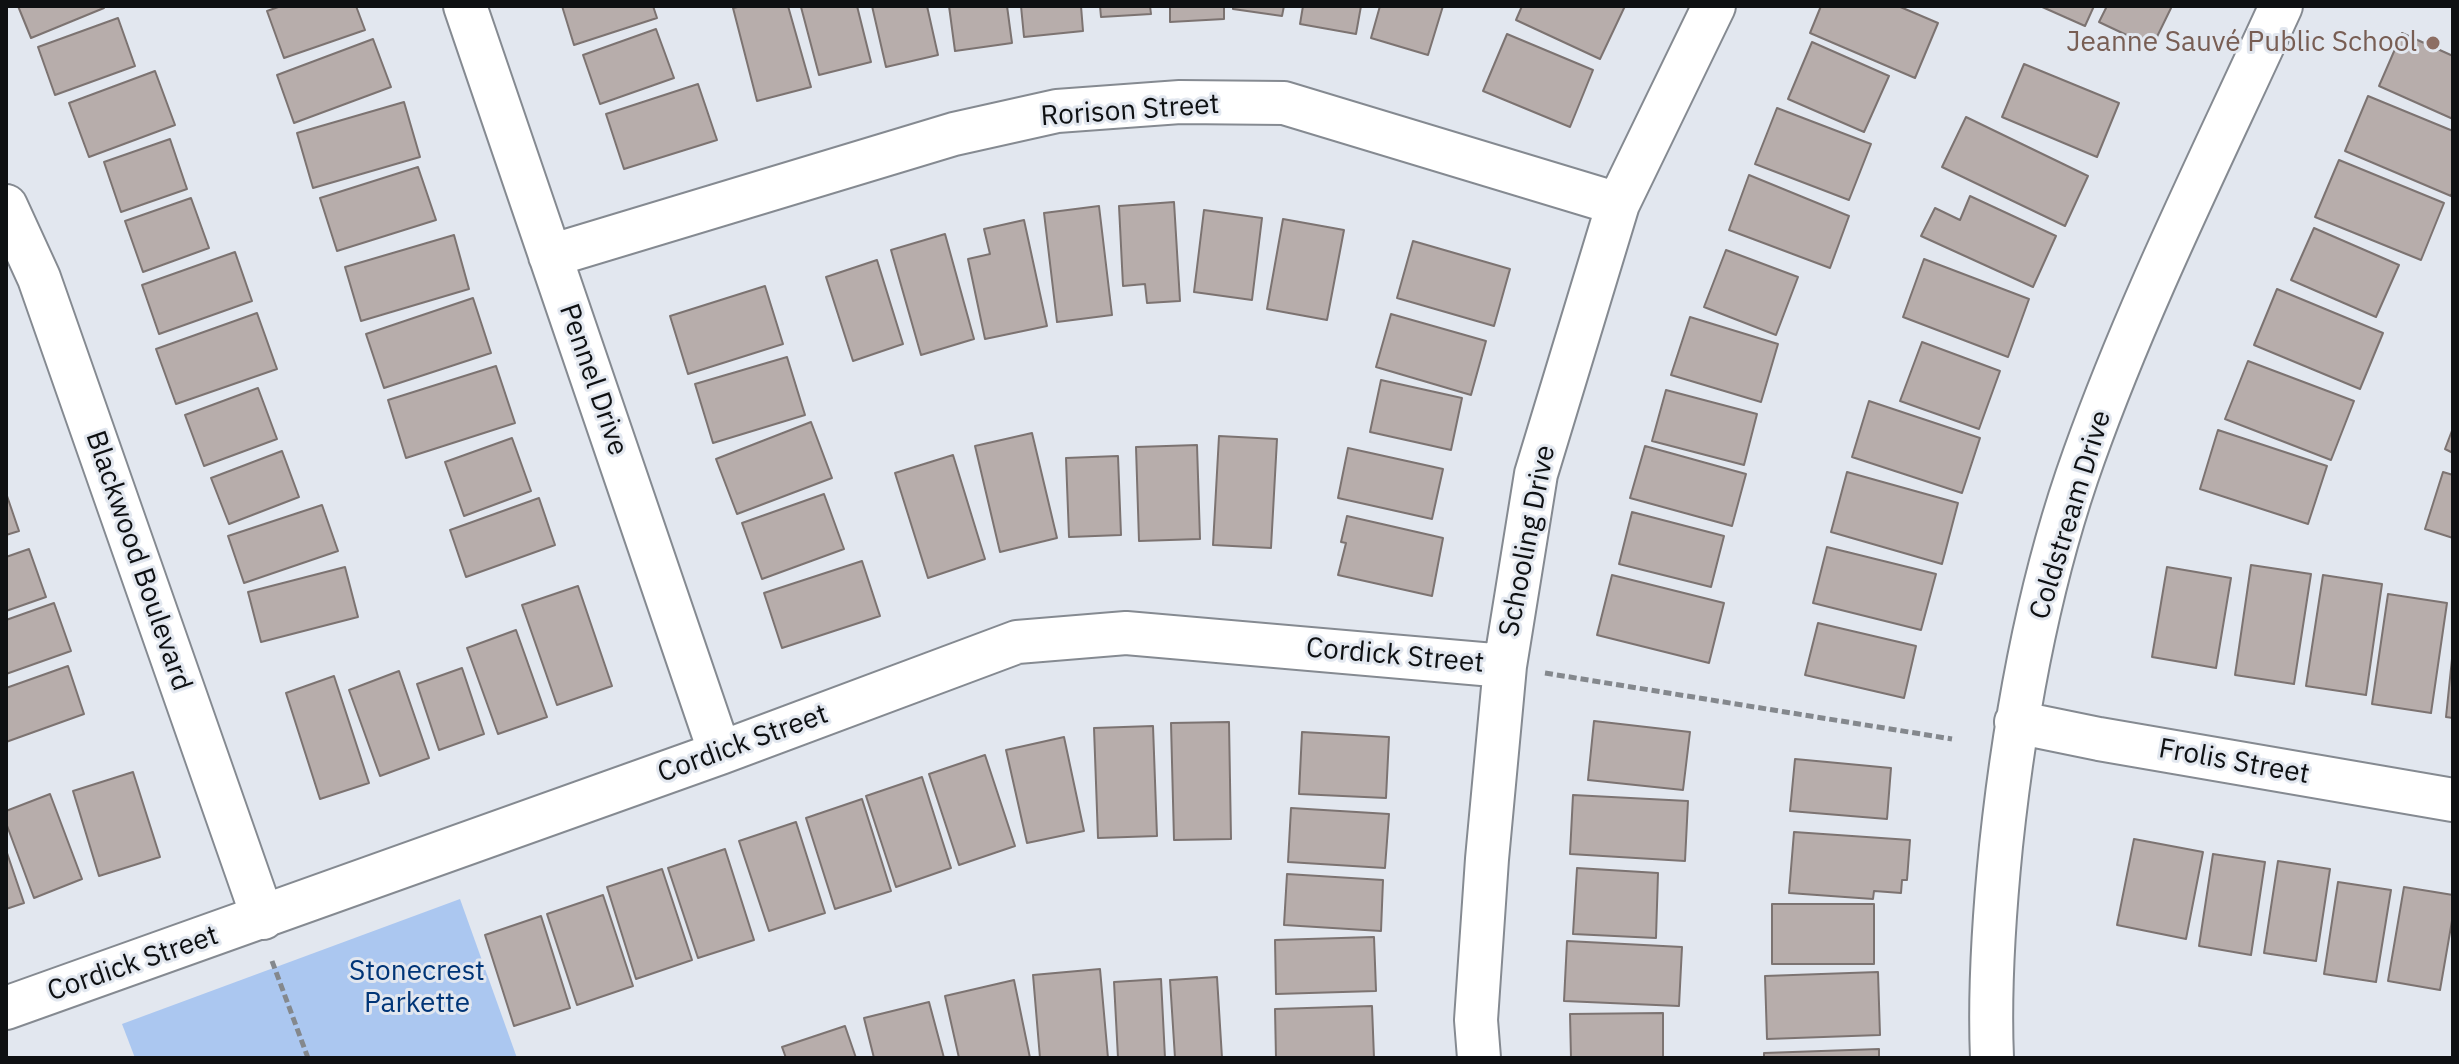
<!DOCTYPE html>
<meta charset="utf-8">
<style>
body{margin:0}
#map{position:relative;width:2459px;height:1064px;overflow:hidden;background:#e2e7ef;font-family:"IBM Plex Sans",sans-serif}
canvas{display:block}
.frame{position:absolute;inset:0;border:8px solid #0e1012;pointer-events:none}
</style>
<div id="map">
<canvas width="2459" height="1064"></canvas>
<div class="frame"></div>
</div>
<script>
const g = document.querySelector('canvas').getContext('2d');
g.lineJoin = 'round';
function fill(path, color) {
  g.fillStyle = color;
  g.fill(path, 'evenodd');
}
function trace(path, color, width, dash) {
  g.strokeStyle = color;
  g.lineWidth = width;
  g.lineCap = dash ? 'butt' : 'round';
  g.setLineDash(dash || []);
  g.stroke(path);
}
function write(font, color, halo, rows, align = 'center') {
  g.font = font + ' "IBM Plex Sans",sans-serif';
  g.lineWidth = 6;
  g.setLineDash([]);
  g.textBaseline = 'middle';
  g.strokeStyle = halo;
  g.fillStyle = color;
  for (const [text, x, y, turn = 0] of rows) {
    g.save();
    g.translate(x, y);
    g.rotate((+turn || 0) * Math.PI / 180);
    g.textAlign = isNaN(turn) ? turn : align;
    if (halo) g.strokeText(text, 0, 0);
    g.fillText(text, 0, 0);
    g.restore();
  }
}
fill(new Path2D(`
 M460,899l57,159h-382l-13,-34z`), '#abc7f0');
const building = new Path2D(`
 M18,6h85l1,2 -73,30z
 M281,6h75l9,24 -81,28 -17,-47z
 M562,6h91l4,12 -83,27z
 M742,6h46l23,81 -54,14 -24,-93z
 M807,6h50l14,56 -52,13 -18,-68z
 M872,6h55l11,49 -52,12z
 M949,6h58l5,37 -57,8z
 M1021,6h60l2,25 -59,6z
 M1100,6h50l1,8 -50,3z
 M1170,6h54v13l-54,3z
 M1233,6h51l-2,10 -49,-7z
 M1303,6h58l-5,28 -56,-10z
 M1380,6h63l-15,49 -57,-17z
 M1522,6h103l-25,53 -84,-39z
 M1821,6h77l40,17 -23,55 -105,-45z
 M2040,6h54l-9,20z
 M2107,6h65l-20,41 -53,-25z
 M118,18l17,48 -80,29 -17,-48z
 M656,29l18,49 -74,26 -17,-49z
 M2402,33l51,23v63l-74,-33z
 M1507,34l86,36 -23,57 -87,-36z
 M373,39l18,48 -97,36 -17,-48z
 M1812,42l77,34 -25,56 -76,-33z
 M2024,64l95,39 -22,54 -95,-40z
 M155,71l20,54 -86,32 -20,-54z
 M698,84l19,56 -93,29 -18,-55z
 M2368,96l85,35v59l-2,6 -106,-45z
 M404,102l16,55 -107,31 -16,-55z
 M1777,108l94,36 -22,56 -94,-36z
 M1966,117l122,59 -23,50 -123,-59z
 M170,139l17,50 -66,23 -17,-50z
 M2339,160l105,43 -23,57 -106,-43z
 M418,167l18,53 -99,31 -17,-53z
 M1749,175l100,41 -19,52 -101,-38z
 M1970,196l86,40 -23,51 -112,-51 14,-28 25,12z
 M191,198l18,50 -66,24 -18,-51z
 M1174,202l6,99 -33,2 -2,-19 -22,2 -4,-80z
 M1099,206l13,109 -55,7 -13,-109z
 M1204,210l58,8 -10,82 -58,-8z
 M1283,219l61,11 -17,90 -60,-11z
 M1024,220l23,106 -62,13 -17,-80 22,-5 -6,-25z
 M2314,228l85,37 -23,52 -85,-37z
 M945,234l29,105 -53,16 -30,-105z
 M454,235l15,54 -108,32 -16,-54z
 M1413,241l97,28 -16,57 -97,-28z
 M1726,250l72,27 -22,58 -72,-28z
 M235,252l17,49 -93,33 -17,-49z
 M1924,259l105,40 -21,58 -105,-40z
 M877,260l26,84 -50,17 -27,-84z
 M765,286l18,58 -95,30 -18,-58z
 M2277,289l106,44 -23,56 -106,-44z
 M473,298l18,55 -107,35 -18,-54z
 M257,313l20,56 -101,35 -20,-55z
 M1391,314l95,27 -15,54 -95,-28z
 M1690,317l88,27 -17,58 -90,-27z
 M1922,342l78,29 -21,58 -79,-28z
 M787,357l18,58 -92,28 -18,-59z
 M2248,361l106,40 -23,59 -106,-41z
 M496,366l19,57 -109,35 -18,-58z
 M1381,380l81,18 -11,52 -81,-18z
 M258,388l19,51 -73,27 -19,-51z
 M1666,390l91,24 -13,51 -92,-24z
 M1869,401l111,37 -18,55 -110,-36z
 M811,422l21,56 -95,36 -21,-55z
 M2453,428v25l-8,-4z
 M2218,430l109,36 -19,58 -108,-35z
 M1032,433l25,105 -57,14 -25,-106z
 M1219,436l58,3 -6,109 -58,-3z
 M512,438l19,53 -67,25 -19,-54z
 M1197,445l3,94 -61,2 -3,-94z
 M1645,446l101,28 -14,52 -102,-28z
 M1348,448l95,21 -11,50 -94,-21z
 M282,451l17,46 -70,27 -18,-46z
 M953,455l32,104 -57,19 -33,-105z
 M1118,456l3,79 -52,2 -3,-79z
 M1847,472l111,31 -16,61 -111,-32z
 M2443,472l10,3v63l-28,-9z
 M6,493l13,38 -13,4z
 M824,494l20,55 -82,30 -20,-56z
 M539,498l16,47 -89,32 -16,-47z
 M322,505l16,46 -94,32 -16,-47z
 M1632,512l92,24 -13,51 -92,-23z
 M1347,516l96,22 -11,58 -94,-21 8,-32 -5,-1z
 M1827,547l109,27 -15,56 -108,-27z
 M29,549l17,48 -40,14v-54z
 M862,561l18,55 -98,32 -18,-55z
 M2251,565l60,9 -17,110 -59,-9z
 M345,567l13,50 -97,25 -13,-50z
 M2167,567l64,11 -15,90 -64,-11z
 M1612,575l112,28 -15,60 -112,-28z
 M2323,575l59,9 -16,111 -60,-9z
 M578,586l34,100 -55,19 -35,-100z
 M2388,594l59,9 -16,110 -59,-9z
 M54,603l17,48 -65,23v-54z
 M1818,623l98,23 -12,52 -99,-23z
 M516,630l31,87 -49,17 -31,-86z
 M2453,649v69l-7,-1z
 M68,666l16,48 -78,28v-54z
 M462,668l22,66 -45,16 -22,-66z
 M399,671l30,87 -49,18 -31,-86z
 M334,676l35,107 -49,16 -34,-106z
 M1594,721l96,11 -7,58 -95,-10z
 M1229,722l2,117 -57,1 -3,-117z
 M1153,726l4,110 -59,2 -4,-110z
 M1302,732l87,5 -3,61 -87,-4z
 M1064,737l20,94 -57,12 -21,-93z
 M985,755l30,91 -56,19 -30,-91z
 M1795,759l96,9 -4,51 -97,-8z
 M133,772l27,85 -61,19 -26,-85z
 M922,777l29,91 -55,19 -30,-91z
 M50,794l32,85 -48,19 -28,-75v-12z
 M1573,795l115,6 -3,60 -115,-7z
 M862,799l29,92 -56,18 -29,-91z
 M1291,808l98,6 -4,54 -97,-6z
 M796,822l29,91 -56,18 -30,-90z
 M1794,832l116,8 -3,40h-5l-1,13 -27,-2 -1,8 -84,-6z
 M2134,839l69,13 -17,87 -69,-14z
 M725,849l29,91 -56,18 -30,-90z
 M6,850l18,53 -18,6z
 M2213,854l52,8 -14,93 -52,-9z
 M2278,861l52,8 -14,92 -52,-8z
 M1577,868l81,5 -2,65 -83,-4z
 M662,869l30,91 -56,19 -29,-92z
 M1287,874l96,6 -2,51 -97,-6z
 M2338,882l53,8 -15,92 -52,-8z
 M2404,887l49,8v20l-13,75 -52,-9z
 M603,895l30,91 -56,19 -30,-91z
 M1772,904h102v60h-102z
 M541,916l29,92 -56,18 -29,-91z
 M1374,937l2,54 -100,3 -1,-54z
 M1567,941l115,6 -3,59 -115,-5z
 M1100,969l8,89h-68l-7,-83z
 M1878,972l2,63 -113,4 -2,-63z
 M1217,977l5,81h-47l-5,-78z
 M1161,979l4,79h-47l-4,-76z
 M1014,980l16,78h-71l-14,-62z
 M929,1002l15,56h-70l-10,-40z
 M1372,1006l2,52h-98l-1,-49z
 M1663,1013v45h-92l-1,-44z
 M845,1026l11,32h-70l-4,-11z
 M1879,1049v9h-115v-5z`);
fill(building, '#b7adab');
trace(building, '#7c7371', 2);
const minor = new Path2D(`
 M465,6l255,747
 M6,206l33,72 224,640
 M550,256l404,-122 103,-23 123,-9 104,1 334,101
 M2016,722l83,17 354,61
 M6,1008l714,-255 297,-111 109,-9 379,33
 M1479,1058l-3,-38 11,-161 18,-193 31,-192 82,-270 96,-198
 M1992,1058c-3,-70 2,-142 9,-212 14,-132 38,-265 83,-390 55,-154 129,-301 197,-450`);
trace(minor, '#858a91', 46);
trace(new Path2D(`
 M1545,673l407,66
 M272,961l36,97`), '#84888d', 5, [8, 4]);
trace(minor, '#fff', 42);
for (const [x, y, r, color] of [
 [2433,43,8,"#8d6e63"]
]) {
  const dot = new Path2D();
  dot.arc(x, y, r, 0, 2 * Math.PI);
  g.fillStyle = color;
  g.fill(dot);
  trace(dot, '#e2e7ef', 3);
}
write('28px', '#785e54', '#e2e7ef', [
 ["Jeanne Sauvé Public School",2417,43]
], 'right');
write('28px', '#0e1012', '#e2e7ef', [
 ["Rorison Street",1130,111,-4],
 ["Pennel Drive",593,380,71],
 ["Coldstream Drive",2071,515,-73],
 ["Schooling Drive",1528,541,-79],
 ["Blackwood Boulevard",138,561,71],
 ["Cordick Street",1395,656,5],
 ["Cordick Street",743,744,-20],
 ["Frolis Street",2234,762,10],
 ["Cordick Street",133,964,-19]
]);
write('28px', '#003577', '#e2e7ef', [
 ["Stonecrest",417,972],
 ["Parkette",417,1004]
]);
</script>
